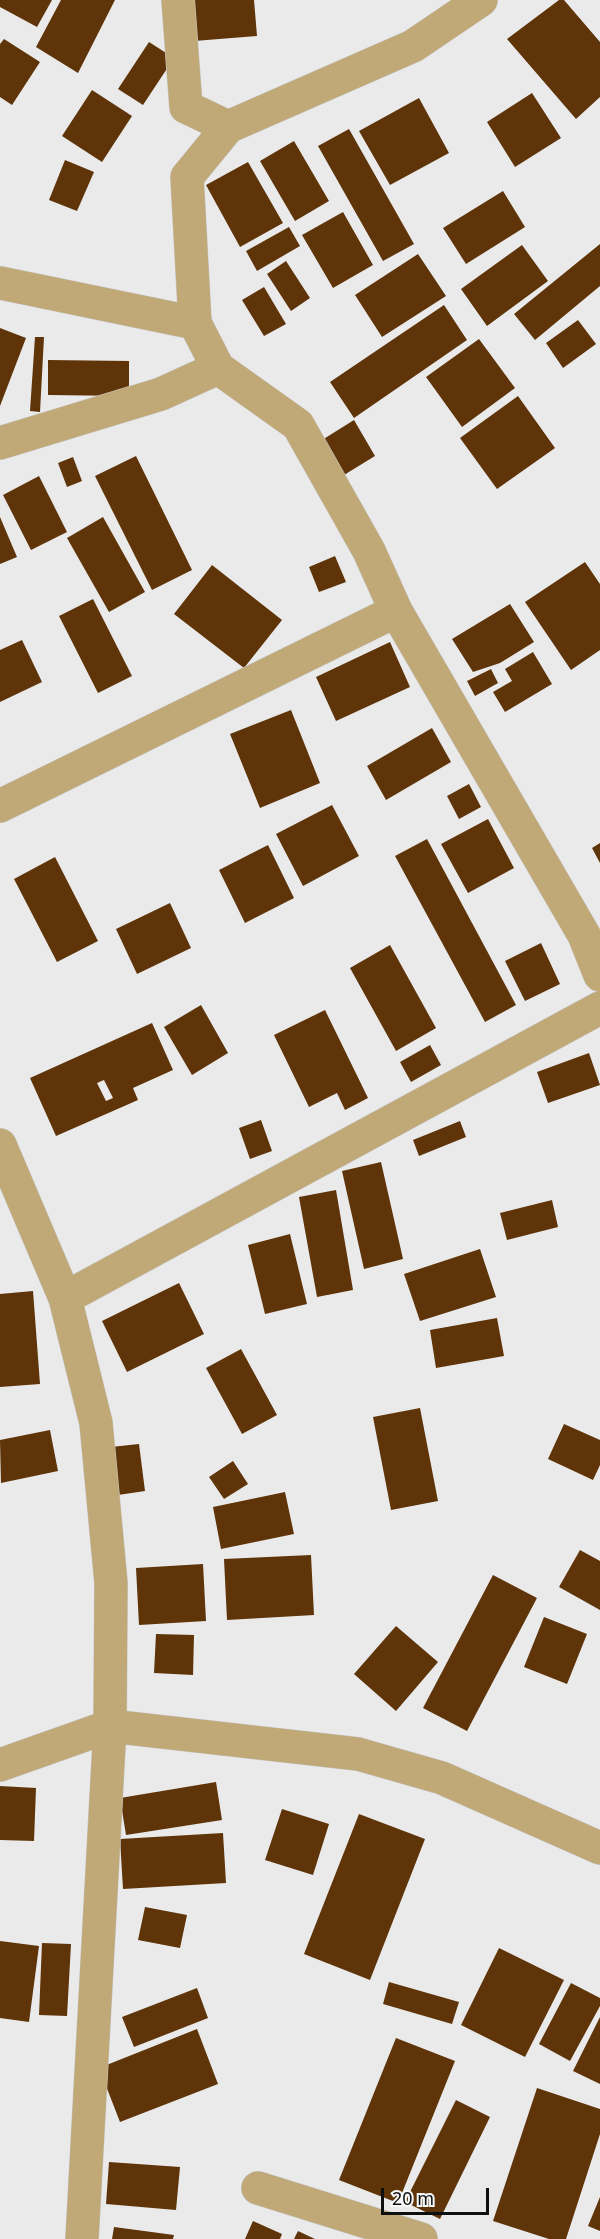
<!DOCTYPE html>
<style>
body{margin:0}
#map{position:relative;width:600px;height:2239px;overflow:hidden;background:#eaeaeb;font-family:"Noto Sans",sans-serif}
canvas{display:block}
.scale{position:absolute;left:381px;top:2188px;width:108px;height:27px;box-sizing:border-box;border:3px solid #0e0f0f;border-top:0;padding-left:8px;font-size:18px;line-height:21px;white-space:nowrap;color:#0e0f0f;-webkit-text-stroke:4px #f7f8f9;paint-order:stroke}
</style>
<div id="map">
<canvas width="600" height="2239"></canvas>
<div class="scale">20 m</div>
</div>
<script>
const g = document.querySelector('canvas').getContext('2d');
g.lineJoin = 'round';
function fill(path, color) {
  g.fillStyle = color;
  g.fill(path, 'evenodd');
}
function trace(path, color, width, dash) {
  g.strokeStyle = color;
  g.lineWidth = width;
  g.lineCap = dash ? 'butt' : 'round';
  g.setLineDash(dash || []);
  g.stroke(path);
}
fill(new Path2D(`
 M0,0h52l-15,27 -37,-20z
 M61,0h54l-37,73 -42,-26z
 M191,0h63l3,36 -63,5z
 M559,0h5l36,42v55l-24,22 -69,-80z
 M4,39l36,23 -28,43 -12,-8v-53z
 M149,42l25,16 -31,47 -25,-16z
 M92,90l40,26 -30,46 -40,-26z
 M532,93l29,45 -46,29 -28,-45z
 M419,98l30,55 -59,32 -31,-54z
 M349,129l65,115 -31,17 -65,-115z
 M294,141l35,60 -34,20 -35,-60z
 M65,160l29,12 -17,39 -28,-11z
 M248,162l35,61 -43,24 -34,-62z
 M503,191l22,36 -59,37 -23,-36z
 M343,212l30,53 -40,23 -31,-53z
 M289,227l11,19 -43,25 -11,-20z
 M600,244v42l-65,54 -21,-26z
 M522,245l26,36 -61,45 -26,-37z
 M418,254l28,42 -64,41 -27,-42z
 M286,261l24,37 -19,13 -24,-37z
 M264,287l22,37 -22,12 -22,-36z
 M444,305l23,35 -113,78 -24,-36z
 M578,320l18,24 -33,24 -17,-25z
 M0,328l26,10 -26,68z
 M35,337h9l-4,75 -10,-1z
 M479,339l36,49 -53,39 -36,-50z
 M48,360l81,1v35l-81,-1z
 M518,396l37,52 -58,41 -37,-51z
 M354,420l21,36 -31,19 -22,-35z
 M136,456l56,114 -40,20 -57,-114z
 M73,457l9,24 -15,6 -9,-24z
 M39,476l28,56 -36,18 -28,-55z
 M0,517l17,40 -17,7z
 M103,517l42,75 -36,20 -42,-74z
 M335,556l11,26 -27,10 -10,-25z
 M585,562l15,22v66l-29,20 -46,-68z
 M212,565l70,55 -38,48 -70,-54z
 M93,599l39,77 -34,17 -39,-77z
 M510,604l24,38 -34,21 -27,9 -21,-33z
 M22,640l20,42 -42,20v-52z
 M390,642l20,45 -74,34 -20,-44z
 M533,652l19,32 -47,28 -12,-20 19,-11 -7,-12z
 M491,669l7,14 -23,13 -8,-15z
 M291,710l29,73 -60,25 -30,-74z
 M432,728l19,34 -65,38 -19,-34z
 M469,784l12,23 -22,12 -12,-23z
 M332,805l27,51 -56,30 -27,-52z
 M488,819l26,49 -46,25 -27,-49z
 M427,839l89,166 -31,17 -90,-166z
 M600,843v20l-8,-15z
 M268,845l26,53 -49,25 -26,-53z
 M55,857l43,84 -41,21 -43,-83z
 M170,903l21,45 -54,26 -21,-45z
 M541,943l19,41 -35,17 -20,-40z
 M390,945l46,83 -40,23 -46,-83z
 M201,1005l27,48 -36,22 -28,-48z
 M325,1010l43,88 -23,12 -8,-17 -28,14 -35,-72z
 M152,1023l21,47 -40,18 5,12 -82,36 -26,-58zM104,1080l9,18 -7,3 -9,-18z
 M430,1045l11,20 -30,17 -11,-20z
 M589,1053l11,32 -52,18 -11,-31z
 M261,1120l11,31 -22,8 -11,-31z
 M460,1121l6,16 -47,19 -6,-16z
 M381,1162l22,97 -39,10 -22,-98z
 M336,1190l17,100 -36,7 -18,-100z
 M552,1200l6,27 -51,13 -7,-27z
 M290,1234l17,70 -42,10 -17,-69z
 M480,1249l16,48 -76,24 -16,-47z
 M179,1283l25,51 -77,38 -25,-51z
 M33,1291l7,93 -40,3v-93z
 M497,1318l7,38 -68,12 -6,-38z
 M241,1349l36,66 -35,19 -36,-66z
 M420,1408l18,93 -47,9 -18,-93z
 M564,1424l36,16v25l-7,15 -45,-21z
 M50,1430l8,41 -57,12 -1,-43z
 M139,1444l6,47 -27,4 -7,-48z
 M233,1461l15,23 -24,15 -15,-22z
 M285,1492l9,42 -73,15 -8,-42z
 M580,1550l20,11v49l-41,-23z
 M311,1555l3,60 -87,5 -3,-61z
 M203,1564l3,57 -67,4 -3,-57z
 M493,1575l44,23 -70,133 -44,-23z
 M544,1617l43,17 -20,50 -43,-17z
 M396,1626l42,36 -42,49 -42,-37z
 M156,1634l38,1 -1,40 -39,-2z
 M216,1782l6,38 -96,15 -6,-37z
 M0,1786l36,2 -2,53 -34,-1z
 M282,1809l47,15 -16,51 -48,-15z
 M359,1814l66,25 -55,141 -66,-26z
 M223,1833l3,50 -103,6 -3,-50z
 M145,1907l42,8 -7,33 -42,-8z
 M0,1941l39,5 -10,76 -29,-4z
 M42,1943l29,1 -4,72 -28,-1z
 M499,1948l65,32 -39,77 -64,-32z
 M389,1982l70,20 -7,22 -69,-20z
 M571,1983l29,15v8l-30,55 -31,-17z
 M197,1988l11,30 -74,29 -12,-30z
 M600,2017v67l-27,-13z
 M197,2029l21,55 -98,38 -21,-54z
 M396,2038l59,23 -57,142 -59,-23z
 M537,2088l63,21v25l-34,105h-17l-56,-18z
 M456,2100l34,17 -50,102 -35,-17z
 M109,2162l71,5 -4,43 -70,-6z
 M600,2197v34l-12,-5z
 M253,2221l29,13 -2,5h-35z
 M114,2227l60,8 -1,4h-61z
 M298,2231l17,8h-21z`), '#5e3408');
const minor = new Path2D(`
 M178,0l8,107 42,20
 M481,0l-68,46 -185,81 -41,50 8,146 23,45 80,57 71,126 27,60 188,324 16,40
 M0,283l195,40
 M0,443l161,-49 57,-26
 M0,806l396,-195
 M0,1145l65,153 31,125 15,160 -1,143 -28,513
 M65,1298l535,-290
 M0,1765l110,-39 248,28 84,24 158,70
 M258,2188l163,51`);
trace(minor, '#c7c7c8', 34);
trace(minor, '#c0a976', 33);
</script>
